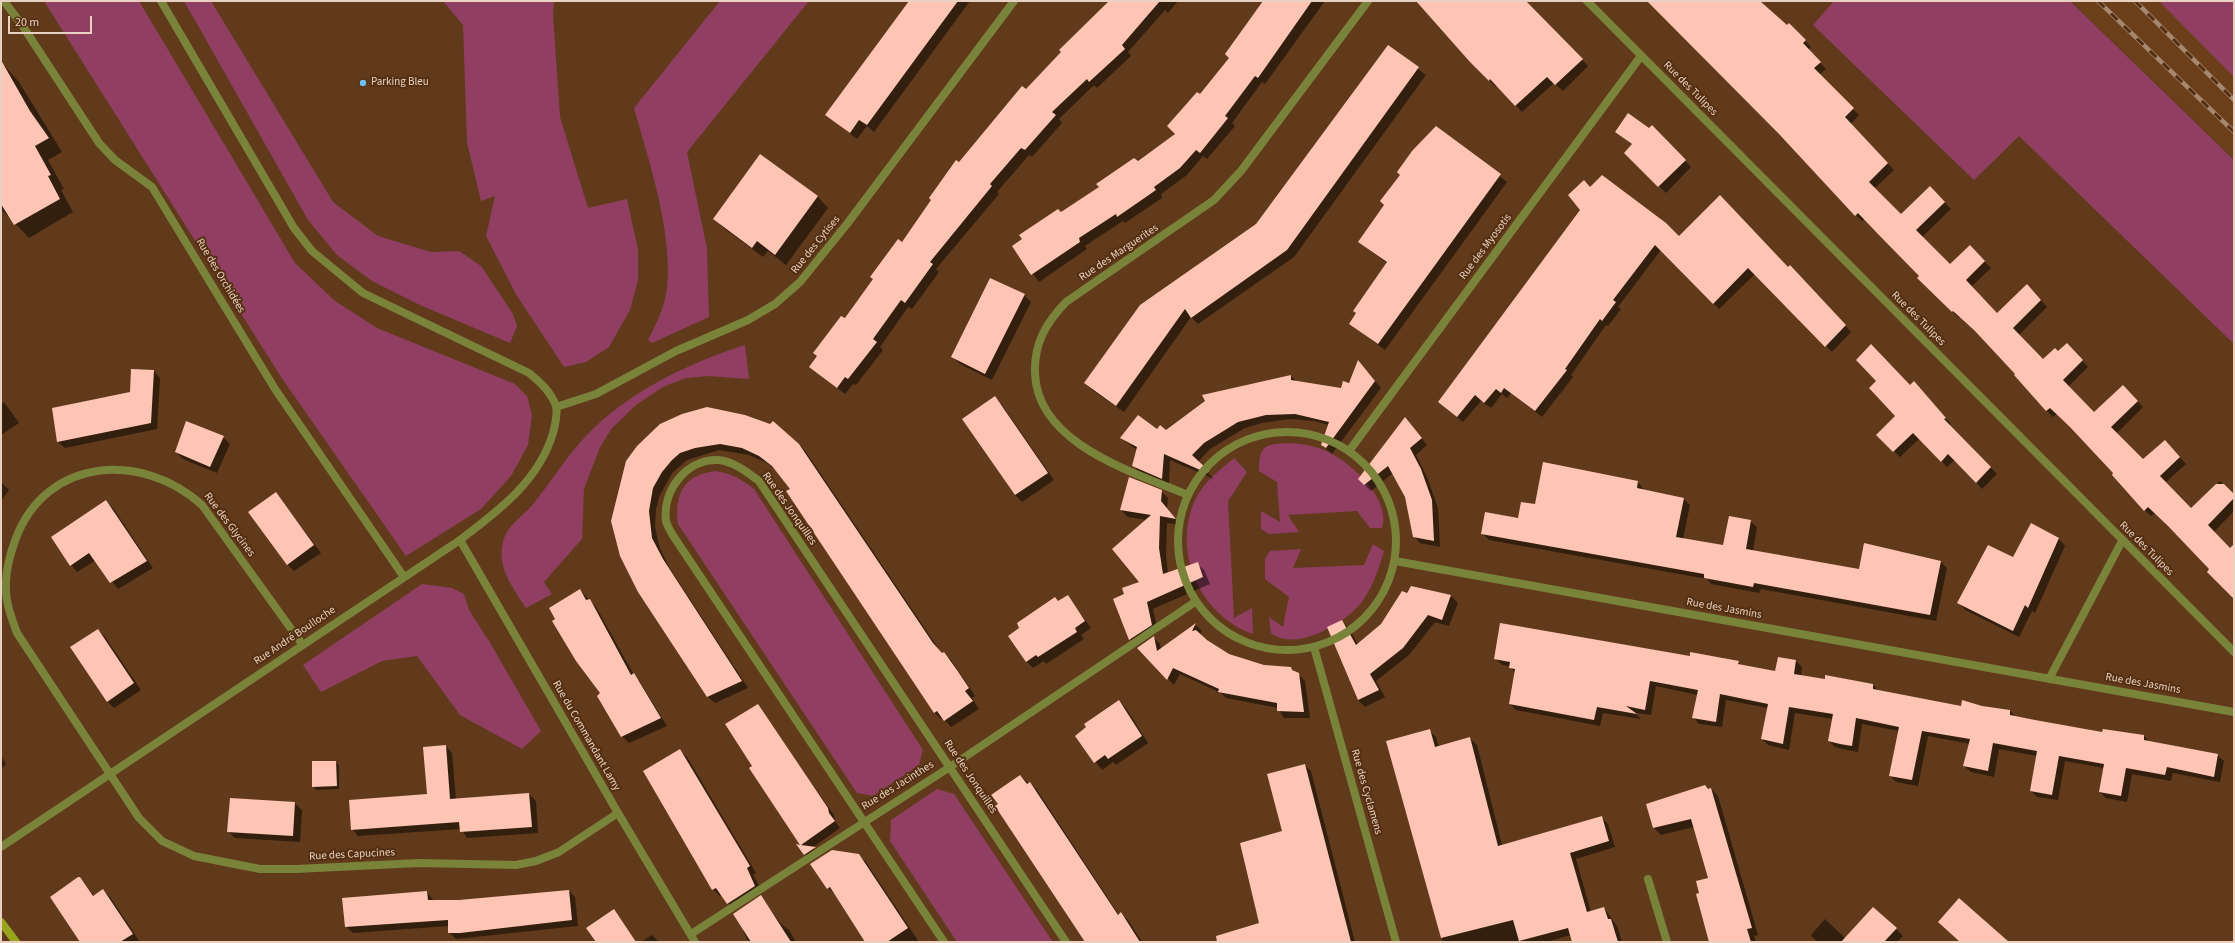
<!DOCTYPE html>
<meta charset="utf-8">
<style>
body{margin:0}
#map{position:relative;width:2235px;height:943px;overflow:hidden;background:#613a1c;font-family:"Source Sans 3",sans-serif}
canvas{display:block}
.frame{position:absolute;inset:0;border:2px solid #e9d1c1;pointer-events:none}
.scale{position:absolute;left:8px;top:16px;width:84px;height:18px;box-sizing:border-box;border:2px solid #e9d1c1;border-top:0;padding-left:5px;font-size:12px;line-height:14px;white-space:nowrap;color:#e9d1c1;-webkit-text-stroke:3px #552f11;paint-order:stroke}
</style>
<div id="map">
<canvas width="2235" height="943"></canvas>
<div class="frame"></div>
<div class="scale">20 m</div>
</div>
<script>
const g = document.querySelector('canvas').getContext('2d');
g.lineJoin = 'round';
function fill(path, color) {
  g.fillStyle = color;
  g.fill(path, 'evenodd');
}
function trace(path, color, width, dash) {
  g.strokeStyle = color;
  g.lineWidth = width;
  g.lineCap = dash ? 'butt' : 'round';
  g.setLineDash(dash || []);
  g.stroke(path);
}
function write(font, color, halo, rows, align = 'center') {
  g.font = font + ' "Source Sans 3",sans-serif';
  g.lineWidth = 4;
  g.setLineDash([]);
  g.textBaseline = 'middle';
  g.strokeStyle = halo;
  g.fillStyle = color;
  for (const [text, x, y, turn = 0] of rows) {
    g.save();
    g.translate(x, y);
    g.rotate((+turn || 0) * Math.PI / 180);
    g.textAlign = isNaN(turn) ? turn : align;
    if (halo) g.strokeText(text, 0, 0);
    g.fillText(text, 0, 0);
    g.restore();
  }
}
fill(new Path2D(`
 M2071,1h88l75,76v82z`), '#6c3f1b');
fill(new Path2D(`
 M44,1h95l156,262 40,38 42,27 138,56 12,12 5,19 -4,30 -17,31 -30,33 -75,47 -125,-179z
 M184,1h27l122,201 45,34 53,16 28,-1 22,15 32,48 4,12 -7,17 -90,-38 -48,-24 -35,-26 -29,-35z
 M443,1h111l-1,14 7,102 28,91 39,-9 11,51v30l-8,30 -21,37 -23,15 -22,5 -47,-71 -31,-60 9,-40 -14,5 -14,-59 -4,-117z
 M720,1h89l-122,151 20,97 2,68 -57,26 -4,-3c8,-16 17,-33 19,-52 6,-55 -18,-127 -33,-180z
 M1834,1h236l164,159v184l-215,-208 -45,44 -161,-155z
 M2159,1h75v76z
 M745,345l4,34 -40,-3 -23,2 -23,9 -27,18 -24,23 -12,19 -16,42 -2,50 -38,43 8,12 -26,14c-12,-19 -27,-37 -24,-60 2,-22 19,-29 32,-45 20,-25 37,-54 61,-76 41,-39 97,-65 150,-82z
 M1291,443c12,1 24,3 35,8 24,10 66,49 56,77h-12l-13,-17 -69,4 11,17 -30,2 -8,-5v-18l19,11 -3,-40 -18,-11c0,-27 7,-27 32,-28z
 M1234,458l13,14 -19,29 6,117 18,-10 1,26c-54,-19 -82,-84 -57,-136 8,-16 24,-28 38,-40z
 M715,471c16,2 26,8 39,18l169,261 -4,15 -46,31 -16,-3 -179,-269c-4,-30 6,-49 37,-53z
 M1373,544l11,7c-5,17 -10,33 -20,48 -15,23 -68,54 -93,34l-2,-16 14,10 6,-30 -24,-18v-20l5,-8 31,-2 -8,19 71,-3z
 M422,584l30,4 12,6 5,16 20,31 52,90 -19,18 -62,-34 -43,-59 -35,5 -61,31 -18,-27z
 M937,789l17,5 99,148h-96l-67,-101 1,-21z`), '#903f62');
fill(new Path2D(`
 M910,1h60l-96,131 -7,-6 -10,13 -30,-24z
 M1115,1h63l-10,12 -3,-3 -37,42 3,4 -34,32 -3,-3 -35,34 3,4 -30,34 -3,-2 -32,37 2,2 -63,75 3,3 -27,37 -4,-2 -28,40 3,3 -27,35 -3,-1 -8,10 -35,-27 150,-203 66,-74z
 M1266,1h59l-60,83 -3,-2 -30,41 3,3 -28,33 -4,-3 -16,19 -26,19 1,4 -37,25 -2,-2 -38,25 2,3 -48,33 -26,-35 163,-113 24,-38 30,-38z
 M1456,1h69l63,65 -25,25 -9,-8 -32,29 -25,-27 -1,2 -25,-25z
 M1648,1h112l27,26 9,4 15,16 -3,3 18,19 -7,6 40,40 -8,9 43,46 -20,19 27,26 29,-27 21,21 -29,28 28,29 26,-13 15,15 -20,19 26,27 36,-23 14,16 -28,28 24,26 15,-9 15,-2 15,17 -20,20 26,26 35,-21 14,15 -27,27 27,27 28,-13 15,16 -21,19 26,26 29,-28 14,14v16l-20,21 20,21v45l-23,-29 -56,-56 -4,3 -6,-6 -30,-37 -41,-43 -17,-16 -4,3 -6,-6 -32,-36 1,-1 -38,-41 -18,-17 -1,2 -41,-40 2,-2 -55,-57 -3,2 -6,-6 -76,-81z
 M1388,46l38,29 -132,182 -96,67 -7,-7 -67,95 -32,-22 -7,-7 172,-158z
 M1,62l18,20 43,70 -14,8 16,29 -3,1 12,22 -44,26 -28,-29z
 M1652,126l39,41 -25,26 -41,-40 8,-7 -16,-14 32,-3z
 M1436,127l71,55 -122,168 -35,-26 38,-60 -29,-22 26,-37z
 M761,156l57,41 10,11 -42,57 -18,-14 -5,6 -38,-28 -11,-10z
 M1590,188l89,49 109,31 8,4 55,60 -19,20 -77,-78 -36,35 -58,-59 -43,57 3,2 -13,17 -2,-1 -35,50 2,2 -31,40 -31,-24 -4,5 -5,-4 -11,14 -10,-7 -18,21 -17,-14 135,-198z
 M1024,295l7,7 -39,78 -32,-16 -7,-7z
 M1364,368l17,20 -49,66 -10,-9 7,-20 -15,-4 -24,-2 -28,4 -17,5 -35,21 -12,13 16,17 -44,-19 -1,24 -29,-12 -7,-6 4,-16 -16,-12 36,-8 9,1 125,-55 6,6 44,7z
 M154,371l6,7 -3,51 -92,19 -7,-6 72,-49z
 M1910,386l10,3 31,35 -1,2 47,48 -15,15 -27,-29 -8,7 -28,-28 -19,18 -23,-22 20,-19z
 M995,398l7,7 52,75 -32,22 -7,-7 -52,-76z
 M4,402l15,21 -18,12v-31z
 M660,425l139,19 7,8 134,199 11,9 13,19 11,17 -3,2 7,11 -28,18 -8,-9 -2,1 -7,-7 -143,-223 -15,-19 -9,-7 -18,-8 -30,-5 -32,10 -14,12 -13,23 -4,14 -1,18 4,19 10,21 79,121 -33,15 -8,-7 -86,-141z
 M1411,425l16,20 -11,10 11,22 11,31 2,39 -20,-4 -6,-7 -5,-29 -7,-21 -9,-13 -22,18 -12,-12z
 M223,437l7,7 -13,29 -34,-14 -7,-7z
 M1544,464l94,18 6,8 40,9 6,6 -7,34 41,7 26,-25 7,6 -4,24 107,19 5,-26 76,18 6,6 -11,53 -175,-32 -2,4 -48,-9 -4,-5 -218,-39 -7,-7 37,-14 17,-14z
 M1,482l8,8 -8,11z
 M1161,491l7,7 -1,10 14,17 -14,-2 -1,33 2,17 29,-9 7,6 6,14 -57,25 5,23 -21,14 -7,-7 -4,-44 15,-12 6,-63 -19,-3 -7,-7z
 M276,493l45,60 -27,18 -7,-7z
 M106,501l7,7 40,60 -35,21 -22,-29 -19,12 -6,-7z
 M2031,524l28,15 6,7 -30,67 -3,-2 -13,26 -54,-27 -6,-7 55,-44z
 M1411,587l40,9 7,7 -9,23 -14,-4 -26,33 -33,26 9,16 -20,10 -7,-7 -29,-73 13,-6 7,7 9,17 24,-21z
 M580,590l16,17 38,68 6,7 27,44 -38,17 -7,-7 -21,-42z
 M1068,597l23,31 -10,7 3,4 -38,25 -2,-3 -11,7 -7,-7 33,-59z
 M1196,625l6,6 -2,4 29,20 35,11 26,2 8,6 7,7 5,37h-26l-6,-10 -52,-10 -5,-5 -41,-19 -6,11 -36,-37 16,-10 6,6 1,5z
 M98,630l7,7 36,53 -27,18 -7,-7z
 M1690,657l48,5 4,4 34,6 2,-14 18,3 6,6 -1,9 72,9 6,6 83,16 48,4 6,6 86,16 42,3 6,6 67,13 7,6 -4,21 -47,-9 -2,8 -39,-7 -5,28 -21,-4 -6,-6 4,-24 -39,-7 -7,39 -21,-3 -6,-6 6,-35 -38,-7 -5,28 -23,-5 -7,-6 6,-22 -42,-8 -10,50 -22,-4 -6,-6 9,-45 -37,-7 -4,28 -11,-2 -12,-3 -6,-6 4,-22 -38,-6 -6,37 -21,-5 -6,-6 6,-31 -42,-8 -4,27 -23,-3 -6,-7 5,-22 -42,-9 -5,29 -16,-2 6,6 -38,-6 -3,13 -84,-16 -6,-6 5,-31 -5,-7 -8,-1 -7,-7z
 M1119,701l7,7 22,35 -32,22 -3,-3 -11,8 -26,-34z
 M757,706l77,109 1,6 5,7 -28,20 9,6 -10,7 -7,-7 -2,-8 -51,-78 3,-2z
 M1430,731l6,6 3,10 31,-9 7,7 25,100 99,-28 7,7 7,23 -39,12 15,53 13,-4 13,18 5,16h-49l-2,-7 -25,7h-103l-55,-200z
 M446,746l6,7 4,47 73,-6 7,7 2,32 -71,5 -6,-9 -103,7 -6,-7 76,-34z
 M680,751l7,6 69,116 -3,2 7,12 -26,24 -12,-16 -2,1 -7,-7z
 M1,756l5,8 -5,5z
 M335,762l4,3v24l-23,1 -3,-4z
 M1304,765l7,6 44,171h-86z
 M1020,776l17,14 82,125 2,-2 7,7 14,22h-55z
 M1711,789l7,7 40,139 -4,1 2,6h-44l-11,-48 9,-16 -16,-51 -33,8 -7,-7 -7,-24z
 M231,799l64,4 7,7 -2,32 -65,-4 -7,-7z
 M858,855l8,7 53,80h-54l-30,-48 -7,-6z
 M80,878l14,18 9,-6 7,7 30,45h-58z
 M569,891l6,6 3,29 -122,13 -7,-7v-6l-96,7 -7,-7 81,-34 7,9h25z
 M761,897l20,27 8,6 7,12h-47l-6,-11z
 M1825,919l21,20 50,-10 7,7 -6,6h-80l-6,-7z
 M652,935l7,7h-18z`), '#0007');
fill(new Path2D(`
 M909,1h49l-91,124 -8,-5 -9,13 -25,-18z
 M1109,1h51l-38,44 3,4 -36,33 -2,-3 -35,33 4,3 -31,35 -4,-2 -31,36 2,2 -62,76 3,2 -28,39 -4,-3 -28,39 4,3 -29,37 -3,-2 -8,11 -28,-21 8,-11 -4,-3 28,-37 4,2 28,-39 -3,-2 28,-38 4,3 29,-42 -2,-2 27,-38 3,2 63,-76 4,3 35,-37 -2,-2z
 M1263,1h49l-54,77 -3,-2 -30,40 3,2 -28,35 -4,-3 -16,18 -26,19 2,3 -39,27 -1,-3 -37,24 1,4 -49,33 -19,-29 10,-7 -3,-4 39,-26 3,3 38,-25 -3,-3 38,-26 4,3 37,-27 -8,-8 30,-34 3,2 29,-36 -4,-4z
 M1416,1h110l57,58 -28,26 -8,-8 -32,29 -25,-27 -1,2 -19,-19z
 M1647,1h113l27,24 2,-2 17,17 -3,3 18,19 -7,6 40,40 -9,9 43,46 -19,19 32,32 29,-28 15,16 -29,28 34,34 20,-19 15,16 -19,19 31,33 30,-29 14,16 -28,28 30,31 12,-11 3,3 9,-8 16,17 -20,20 31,32 29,-27 15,16 -27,26 32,32 22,-19 15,17 -20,19 31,32 25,-24h8l10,10v4l-26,27 22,23 4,-4v55l-27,-27 2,-3 -41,-43 -20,-19 -4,4 -32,-36 1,-2 -43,-46 -20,-19 -4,3 -32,-36 1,-1 -41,-44 -21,-19 -1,1 -35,-34 2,-2 -42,-43 -19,-20 -3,3 -76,-82z
 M1388,45l31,22 -132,183 -96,68 -6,-9 -69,97 -32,-23 56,-78 116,-81z
 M1,60l29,51 19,27 -14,8 16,29 -3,1 12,23 -46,26 -13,-21z
 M1628,113l21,15 3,-3 34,35 -28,27 -34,-34 8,-9 -17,-12z
 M1436,126l65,48 -123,170 -29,-20 7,-11 -3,-2 34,-49 -29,-20 26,-37 -4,-4 20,-26 -3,-3 15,-21z
 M760,154l58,42 -43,59 -18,-14 -5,7 -39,-29z
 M1602,175l64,48 13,13 41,-41 68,72 2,-2 56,60 -21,22 -77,-79 -35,36 -58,-59 -42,55 3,2 -14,19 -2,-2 -35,50 2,1 -32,41 -31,-23 -3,5 -5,-4 -12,14 -9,-8 -18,22 -19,-15 142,-192 -12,-15 16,-15 6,7z
 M990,278l35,16 -40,80 -34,-17z
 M1871,344l39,41 4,-4 32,37 -2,1 47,48 -15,16 -28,-29 -7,8 -28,-29 -20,19 -17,-17 19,-19 -26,-28 7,-7 -20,-21z
 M1358,360l17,21 -49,67 -5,-3 8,-23 -34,-8 -29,1 -28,7 -34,21 -12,12 17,16 -2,2 -43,-19 -2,25 -30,-13 5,-19 -17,-9 18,-23 19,14 3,-4 6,5 39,-29 -3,-6 89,-20v5l50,8 2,-7 6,2z
 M131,369l23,1 -3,53 -94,19 -5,-34 78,-16z
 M995,396l53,77 -33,22 -53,-76z
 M707,407l38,8 25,9 3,-3 26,23 134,199 9,10 2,-1 13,18 12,18 -4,3 8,10 -29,20 -7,-10 -3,2 -148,-222 4,-2 -18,-23 -13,-10 -17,-8 -22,-4 -25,4 -15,5 -8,7 -10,12 -9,16 -4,23 3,27 11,21 79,122 -35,16 -69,-105 -18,-36 -9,-35 15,-60 11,-15 23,-22 22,-10z
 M1405,417l17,21 -12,10 11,21 11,31 2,41 -21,-4 -8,-40 -17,-31 -24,19 -6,-6z
 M186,421l38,15 -14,31 -35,-15z
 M1543,462l95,19 -1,7 47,10 -8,39 47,8 6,-29 22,4 -5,29 113,20 5,-26 77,18 -11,54 -176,-32 -1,4 -49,-9v-4l-223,-40 4,-22 33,6 3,-16 14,2z
 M1129,477l33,13 -1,11 15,18 -16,-3 -1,32 4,26 35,-12 5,15 -56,25 5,23 -23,15 -16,-41 11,-5 -2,-6 17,-6 -27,-33 39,-34 -31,-5z
 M276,492l38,53 -27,20 -39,-53z
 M106,500l41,61 -37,22 -21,-30 -19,13 -19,-29z
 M2031,523l28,15 -31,70 -3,-3 -12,26 -56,-28 31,-58 25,12z
 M1411,586l40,9 -9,25 -14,-5 -25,33 -33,26 9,16 -21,10 -31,-73 15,-7 14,25 25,-21 21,-33 5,2z
 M580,589l6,11 4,-1 41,76 3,-2 27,45 -40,19 -24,-41 3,-3 -24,-32 -24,-40 3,-2 -6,-11z
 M1068,595l17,26 -10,7 2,4 -39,25 -2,-2 -10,7 -18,-26 11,-8 -2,-5 38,-26 3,4z
 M1196,623l-4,8 4,-1 11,10 22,14 35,11 27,2 1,3 7,3 5,39 -27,-1v-8l-59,-11 1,-3 -46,-21 -6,12 -30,-32 17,-12 3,15z
 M1500,623l190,33v-4l49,9 -1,3 37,7 3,-14 18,3 -2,14 31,5v-4l48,9v5l88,17 1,-6 20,6 28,4v5l25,5 67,12 1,-3 41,6v5l74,14 -4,23 -47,-10 -2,8 -39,-7 -5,28 -22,-4 5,-28 -45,-8 -7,39 -22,-4 7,-40 -44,-8 -5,28 -25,-5 7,-27 -48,-8 -10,49 -23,-4 10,-49 -43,-9 -4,28 -12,-2 -12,-3 5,-27 -44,-7 -6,37 -22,-5 7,-35 -48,-10 -4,28 -24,-4 6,-28 -48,-9 -5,29 -19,-4 11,8 -40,-7 -3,13 -85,-16 6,-35 -6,-1 1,-6 -16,-3z
 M98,629l36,54 -27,19 -37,-55z
 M1119,700l23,36 -34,23 -3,-4 -11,8 -19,-27 11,-9 -2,-3z
 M758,704l70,104 1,5 6,8 -34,24 15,2 -12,8 -8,-11 4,1 -51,-77 3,-2 -27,-42z
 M1430,729l5,18 35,-10 28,109 104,-30 7,25 -39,12 17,59 17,-5 4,12h3l7,23h-46l-4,-14 -49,13 -6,-21 -72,18 -55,-197z
 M446,745l4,54 79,-6 3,34 -72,5 -1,-10 -108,8 -2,-30 78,-6 -4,-47z
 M680,749l70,117 -3,2 8,18 -28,18 -11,-16 -4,2 -69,-119z
 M312,761h24l1,25 -25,1z
 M1305,764l46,178h-134l-1,-6 43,-13 -19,-80 42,-12 -15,-57z
 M1020,775l7,9 3,-2 88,133 3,-3 19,30h-55l-90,-136 3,-2 -7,-9z
 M1705,785l3,4 3,-1 41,140 -5,1 4,13h-42l-13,-48 3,-1 -3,-12 12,-3 -17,-59 -38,9 -7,-24z
 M230,798l65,4 -2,34 -66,-4z
 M832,850l27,4 49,74 -21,14h-22l-35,-55 -3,2 -17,-25z
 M78,877h2l13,19 10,-7 30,45 -13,8h-40l-30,-45z
 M569,890l3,30 -112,13h-12v-13l-103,7 -3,-29 85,-7 1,9h31z
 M761,895l30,47h-40l-18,-28z
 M1959,898l50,44h-49l-22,-20z
 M1873,907l24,21 -13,14h-43z
 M614,909l22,33h-40l-10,-14z`), '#fec4b4');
trace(new Path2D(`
 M4,1l18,24 77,118 16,17 37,27 123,202 129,188
 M1587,1l647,651
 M556,407l40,-13 80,-43 72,-31 27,-16 25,-22 47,-58 167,-223
 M1178 541a109 109 0 1 1 218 0a109 109 0 1 1-218 0Z
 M1349,451l292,-395
 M1188,495c-55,-23 -151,-51 -153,-122 -1,-30 11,-50 31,-71l148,-102 27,-29 127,-170
 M460,540l158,273 77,129
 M1395,561l839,151
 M302,644l-100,-139c-60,-54 -155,-48 -186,33 -6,16 -11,34 -10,51 0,15 6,30 11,44l122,185 23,23 32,15 66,13h36l123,-6 97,2 20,-4 23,-9 59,-39
 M1314,647l82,295
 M2049,679l73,-138
 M1,847l459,-307c38,-29 79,-59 93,-107 2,-8 5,-19 3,-27 -5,-14 -16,-24 -27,-33l-166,-80 -51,-42 -18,-23 -133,-227
 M1648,879l19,63
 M691,934l259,-167 245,-165
 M944,942l-270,-405c-3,-5 -7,-11 -8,-16 -4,-30 20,-62 52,-61 15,1 29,12 41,21l307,461`), '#7a833a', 8);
trace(new Path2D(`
 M1,922l15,20`), '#97a51d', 8);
const rail = new Path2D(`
 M2098,1l136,131
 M2135,1l99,99`);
trace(rail, '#a68770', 4.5);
trace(rail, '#552f11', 3, [9]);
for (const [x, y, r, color] of [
 [363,83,4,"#6dc2f3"]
]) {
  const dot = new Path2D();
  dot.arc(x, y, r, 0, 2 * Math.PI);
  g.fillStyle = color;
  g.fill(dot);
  trace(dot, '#552f11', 1.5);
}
write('11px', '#e9d1c1', '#552f11', [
 ["Parking Bleu",371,83]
], 'left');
write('11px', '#e9d1c1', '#552f11', [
 ["Rue des Tulipes",1690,89,45],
 ["Rue des Cytises",816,245,-51],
 ["Rue des Myosotis",1486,247,-53],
 ["Rue des Marguerites",1119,253,-34],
 ["Rue des Orchidées",220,276,59],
 ["Rue des Tulipes",1918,319,45],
 ["Rue des Jonquilles",789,509,55],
 ["Rue des Glycines",229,525,53],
 ["Rue des Tulipes",2146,549,45],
 ["Rue des Jasmins",1724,609,10],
 ["Rue André Boulloche",295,636,-34],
 ["Rue des Jasmins",2143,684,10],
 ["Rue du Commandant Lamy",586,736,60],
 ["Rue des Jonquilles",970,777,56],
 ["Rue des Jacinthes",898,786,-32],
 ["Rue des Cyclamens",1366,792,74],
 ["Rue des Capucines",352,855,-3]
]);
</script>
